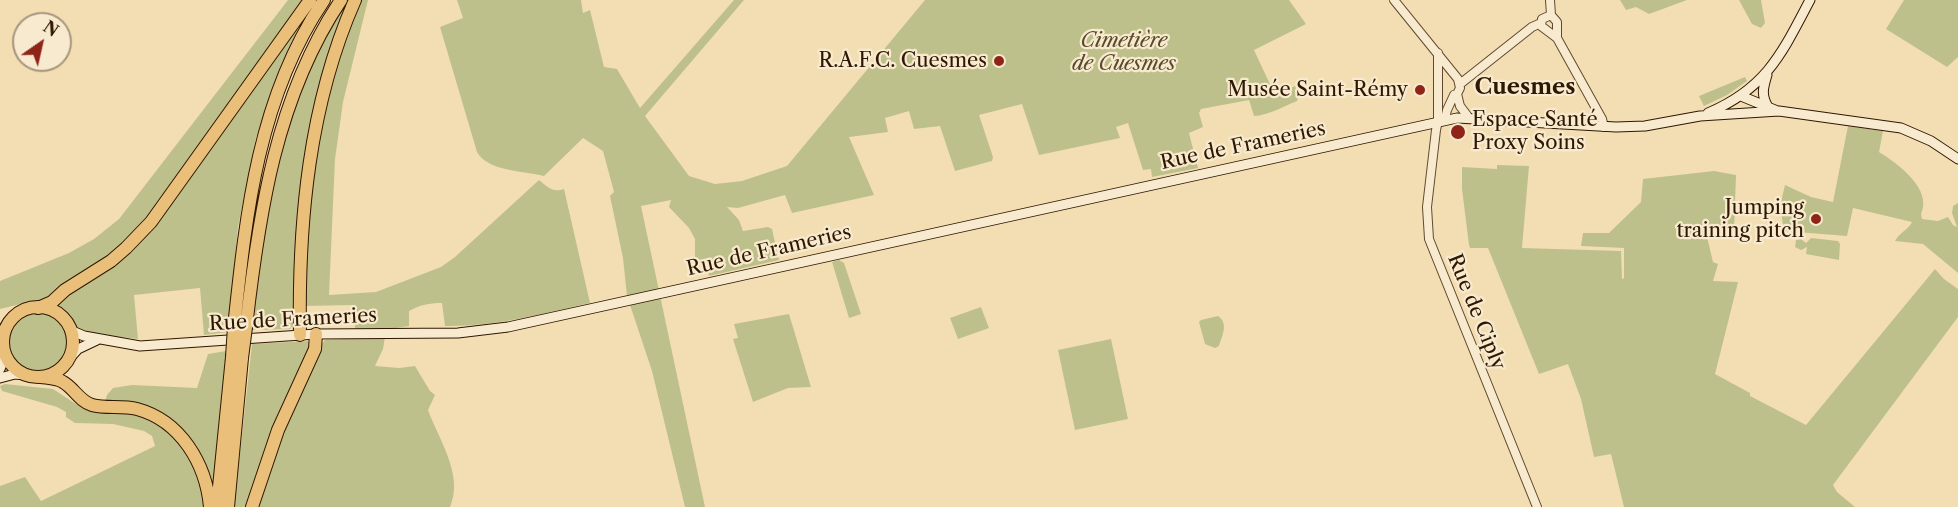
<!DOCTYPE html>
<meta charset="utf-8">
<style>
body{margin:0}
#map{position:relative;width:1958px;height:507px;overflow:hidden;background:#f3deb4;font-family:"Libre Caslon Text",serif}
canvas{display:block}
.north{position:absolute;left:12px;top:12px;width:60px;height:60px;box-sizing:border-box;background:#f7eace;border:2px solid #a7967c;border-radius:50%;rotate:34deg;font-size:16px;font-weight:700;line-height:24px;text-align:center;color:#2f1702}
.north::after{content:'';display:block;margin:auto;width:21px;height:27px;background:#8f2418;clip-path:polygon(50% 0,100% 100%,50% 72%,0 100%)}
</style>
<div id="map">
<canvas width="1958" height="507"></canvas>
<div class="north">N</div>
</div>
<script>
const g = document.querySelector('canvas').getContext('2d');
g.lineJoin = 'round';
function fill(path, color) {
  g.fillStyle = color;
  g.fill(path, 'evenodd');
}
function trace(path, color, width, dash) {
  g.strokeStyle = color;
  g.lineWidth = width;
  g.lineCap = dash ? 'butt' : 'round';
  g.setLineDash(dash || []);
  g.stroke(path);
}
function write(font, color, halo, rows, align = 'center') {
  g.font = font + ' "Libre Caslon Text",serif';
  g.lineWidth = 4.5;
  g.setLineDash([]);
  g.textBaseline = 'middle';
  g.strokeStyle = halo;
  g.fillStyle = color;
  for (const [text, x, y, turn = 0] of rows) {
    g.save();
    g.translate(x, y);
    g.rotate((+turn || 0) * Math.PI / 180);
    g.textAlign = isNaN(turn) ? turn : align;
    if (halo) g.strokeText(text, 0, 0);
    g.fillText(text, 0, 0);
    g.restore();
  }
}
fill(new Path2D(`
 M288,0h16l-164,227 -45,40 -44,31 -14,4h-8l-29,7v-28l69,-28 25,-14 25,-20z
 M348,0h4l-37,121 -19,201 -6,7 -37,1c7,-82 18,-168 50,-245 12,-30 28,-58 45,-85z
 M362,0h6l-25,102 -8,57 -6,136 47,-3 65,-25 14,-10 84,-77c9,7 14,13 25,9l26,114c-48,11 -96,24 -145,23l-3,-23c-13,0 -22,2 -33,8v15l-54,8v-29l-52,1c5,-99 14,-216 59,-306z
 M457,0h124l2,13 7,-3 14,57 13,2 23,39 94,-108h10l-99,116 44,60 26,8 27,-3 45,-15 138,-166h364l17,24 -52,26 21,45 20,-9 4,9 -2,6c-13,5 -30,15 -43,15l-5,-16 -48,9 -2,4 4,14 -14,6 9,35 -46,9 -1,-8 -8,1 -15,-47 -12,4 4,11 -81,17 -17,-51 -43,11 14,42 -1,4 -37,10 -15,-45 -26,3 -5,-18 -24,7 3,14 -39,5 25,58 -82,18 -7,-18 -47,13 -11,-1 12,13 4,11 25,-4 4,2 7,31 -70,16 -3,-15 -9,2 -2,-2v-22l-6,-11 -20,-21 2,-7 -30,6 64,301h-20l-33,-136 -25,-75 -4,-38 -13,-62 4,-4 -11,-41 -20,-13 -39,38c-21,-5 -57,-5 -67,-24l-37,-125 23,-9z
 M1620,0h67l-38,14 -13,-7 -10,3z
 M1739,0h22l4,23 -4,5 -9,-4z
 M1904,0h54v57l-11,10 -61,-38z
 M301,22l-22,50 -23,66 -18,89 -10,105 -24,3 -4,-47 -66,7 4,44 -57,-6 -15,-16 -14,-10 13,-12 46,-30z
 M1745,77l2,4 -20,14 -23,11 -5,-10z
 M1848,126l35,5 -4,21c18,11 54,37 42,62l1,5 16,2 10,-4 5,8 4,2 -5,-14 1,-7 5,-3v70l-35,-29 -28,-3c4,-8 13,-11 17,-19l-59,-14 -6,28 -63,-5 -4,-25 5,-21 26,12 22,5z
 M1497,165l32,1 -7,82 99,3 1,28 2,-1v-30l-43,-2 2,-13h26l32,-31 2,-23 71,-8 22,4 -2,58 -27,4 6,25 5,2 -5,17 25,1 -23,92 35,19v3l56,29 129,-156 9,10 14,10v28l-125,168 4,7 18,15h-231l-13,-53 -17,3 -13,-58 -13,-35 -29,10 -51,-126h-18l-1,-3 -7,-56v-22l35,2z
 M1811,238l27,3 2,3 -1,16 -33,-6 1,-7 -6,3 -6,-3 1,-7 5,-1 5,4z
 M839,260l5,3 17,51 -12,4 -17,-56z
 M981,307l8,21 -31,11 -8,-21z
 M9 342a30 30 0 1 1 60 0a30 30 0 1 1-60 0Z
 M789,314l22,73 -23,1 -35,14 -20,-63 5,-1 -4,-14z
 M1218,316c11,7 4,20 1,30l-4,2 -10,-4 -6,-22 2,-2z
 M385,337l-2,12 -8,17 24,2 16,-2 15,25 5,4 -7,15c11,30 36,65 22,97h-193l28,-82 36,-80 4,-5z
 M1111,339l17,80 -53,11 -17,-80z
 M308,341l3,5 -61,161h-16l18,-163z
 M226,351l-8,79 2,5 -6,58 -38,-64 -71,-27 2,-7 6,-7 19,-3 65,3 11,-34z
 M5,384l48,5 23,15 22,6 30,2 29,11 27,23 17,36 4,25h-205v-21l25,-9 16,24 114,-55 -3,-10 -8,-5 -31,-7 -38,-1 -9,-6v-5l-9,-5 -55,-16 -2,-5z`), '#bec08b');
const tertiary = new Path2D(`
 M1394,0l64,79 2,9 -3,6 3,12 9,12
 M1550,0l1,15
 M1551,15l-9,4 -1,7 16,12 45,81 2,8
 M1551,15l6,7v16
 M1438,53v68l-2,9 -9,77 2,32 108,268
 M1460,84l72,-57 9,-4
 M1445,119l2,-9 7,-15`);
const secondary = new Path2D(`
 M1767,75c-4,13 -6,20 1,32
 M1741,96l34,14
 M1708,113c59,-25 74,-60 102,-113
 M70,330l14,6 56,10 176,-12 142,-1 50,-6 949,-209 159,9 29,-1 55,-10 79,-5 122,17 30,13 27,18
 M68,360l10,-11 19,-9
 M0,369l6,-14
 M0,378l15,-4 10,1`);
const trunk = new Path2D(`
 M3 342a35 35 0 1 1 70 0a35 35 0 1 1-70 0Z`);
const motorway = new Path2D(`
 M38,308l14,-6 13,-12 46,-29 15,-13 25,-26 159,-222
 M234,327c12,-113 24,-230 90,-327
 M246,327c13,-114 30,-230 95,-327
 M300,335c-2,-113 9,-231 55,-335
 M41,377c7,1 16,1 22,5 11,6 16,19 29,23 14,4 30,0 45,4 44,12 69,55 73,98
 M217,507l15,-150
 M228,507l14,-149
 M252,507l26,-77 37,-81 1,-15`);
trace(tertiary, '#60492e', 10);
trace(secondary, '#2f1702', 11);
trace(trunk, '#2f1702', 14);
trace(motorway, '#2f1702', 14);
trace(tertiary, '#f7eace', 8);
trace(secondary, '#f7eace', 9);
trace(trunk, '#eabf7a', 12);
trace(motorway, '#eabf7a', 12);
const motorwayBridge = new Path2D(`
 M232,357l2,-30
 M242,358l4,-31`);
trace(motorwayBridge, '#2f1702', 14, []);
trace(motorwayBridge, '#eabf7a', 12);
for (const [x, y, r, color] of [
 [999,61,6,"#8f2418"],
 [1420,90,6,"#8f2418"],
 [1458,132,8,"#8f2418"],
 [1816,219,6,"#8f2418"]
]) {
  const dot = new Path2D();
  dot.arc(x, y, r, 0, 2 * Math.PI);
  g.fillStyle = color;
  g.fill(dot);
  trace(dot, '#f7eace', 2);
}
write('italic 20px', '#5a4a2b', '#f7eace', [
 ["Cimetière",1124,41],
 ["de Cuesmes",1124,64]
]);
write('20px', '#2f1702', '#f7eace', [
 ["R.A.F.C. Cuesmes",987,61],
 ["Musée Saint-Rémy",1408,90],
 ["Espace Santé",1472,120,"left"],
 ["Proxy Soins",1472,143,"left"],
 ["Jumping",1804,208],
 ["training pitch",1804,231]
], 'right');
write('20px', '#2f1702', '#f7eace', [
 ["Rue de Frameries",1243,146,-12],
 ["Rue de Frameries",769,251,-13],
 ["Rue de Ciply",1476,312,68],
 ["Rue de Frameries",293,320,-3]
]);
write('bold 22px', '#2f1702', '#f7eace', [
 ["Cuesmes",1525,88]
]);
</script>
